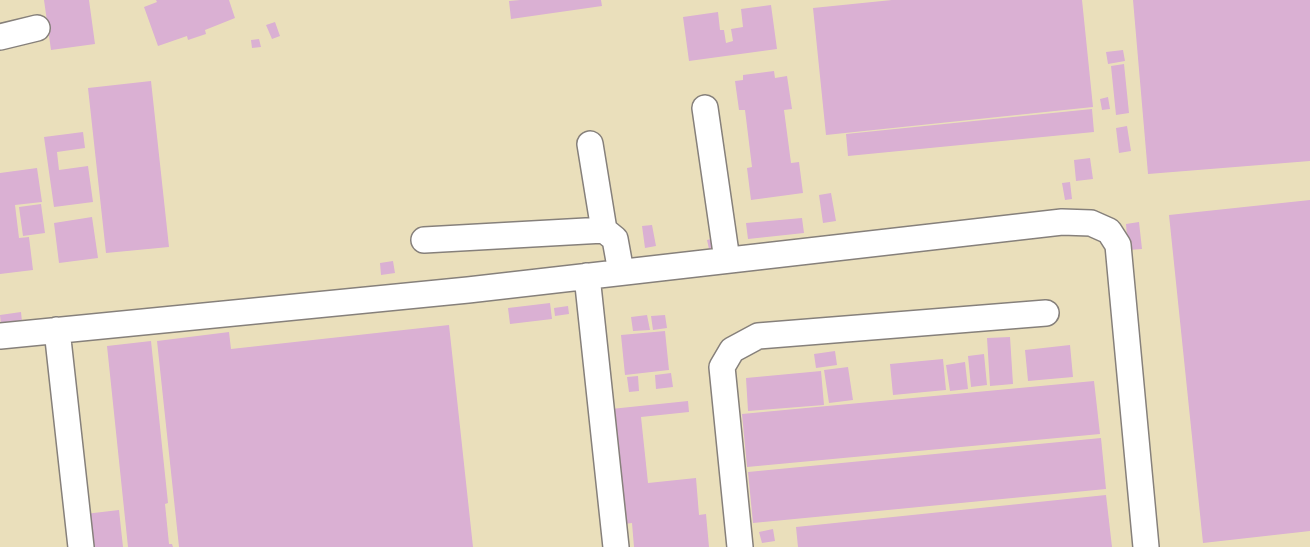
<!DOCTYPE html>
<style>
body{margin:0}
canvas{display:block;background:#eadfbb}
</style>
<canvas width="1310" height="547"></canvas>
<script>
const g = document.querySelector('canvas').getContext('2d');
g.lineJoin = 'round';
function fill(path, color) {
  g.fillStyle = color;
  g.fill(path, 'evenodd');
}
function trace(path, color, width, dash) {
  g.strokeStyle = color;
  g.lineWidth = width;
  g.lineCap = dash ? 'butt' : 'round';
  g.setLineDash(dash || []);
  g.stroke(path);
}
fill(new Path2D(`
 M44,0h45l6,44 -44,6z
 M156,0h73l6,18 -30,12 1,4 -18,6 -1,-4 -29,10 -14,-39 13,-5z
 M520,0h81l1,6 -91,13 -2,-18z
 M892,0h190l11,107 -267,28 -13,-127z
 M1133,0h177v161l-162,13z
 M771,5l6,44 -88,12 -6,-44 35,-5 2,18h4l2,13 7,-2 -2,-12 12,-2 -2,-18z
 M275,22l5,14 -8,3 -6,-14z
 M259,39l2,8 -9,1 -1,-8z
 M1123,50l2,11 -17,3 -2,-12z
 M1124,64l5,49 -13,2 -5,-49z
 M774,71l1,7 12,-2 5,33 -8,1 7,53 8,-1 4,31 -52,7 -4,-32 5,-1 -7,-57h-6l-4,-29 8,-1v-5z
 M151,81l18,166 -63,6 -18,-165z
 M1108,97l2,12 -8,1 -2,-11z
 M1092,109l2,23 -246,24 -2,-22z
 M1127,126l4,25 -12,2 -3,-25z
 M83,132l2,16 -28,4 2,18 29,-4 5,36 -39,5 -10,-70z
 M1090,158l3,21 -17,2 -2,-21z
 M37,168l5,34 -27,3 4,33 10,-1 4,33 -33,4v-101z
 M1070,182l2,17 -7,1 -3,-17z
 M831,193l5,28 -13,2 -4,-28z
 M1310,200v331l-107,12 -34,-328z
 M41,204l4,29 -22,3 -4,-29z
 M92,217l6,41 -39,5 -5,-40z
 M802,218l2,15 -56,6 -2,-16z
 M1139,222l3,27 -14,1 -2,-26z
 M652,225l4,21 -11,2 -3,-22z
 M719,237l2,10 -12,2 -2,-9z
 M393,261l2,12 -14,2 -1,-12z
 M550,303l2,16 -42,5 -2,-16z
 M568,306l1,8 -14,2 -1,-8z
 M21,312l1,10 -21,3 -1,-10z
 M647,315l3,15 -17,1 -2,-14z
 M665,315l2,13 -14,2 -2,-14z
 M449,325l24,222h-294l-22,-206 72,-9 2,17z
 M665,331l4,39 -44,5 -4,-40z
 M1010,337l3,47 -23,2 -3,-48z
 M151,341l17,162 -3,1 4,40h3l1,3h-45l-21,-201z
 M1070,345l3,32 -45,4 -3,-31z
 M835,351l2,14 -21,3 -2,-14z
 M984,354l3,31 -16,2 -3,-31z
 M943,359l3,31 -53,5 -3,-31z
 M965,362l3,27 -18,2 -4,-26z
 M848,367l5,33 -24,3 -5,-33z
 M821,371l3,34 -76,6 -2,-33z
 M671,373l2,14 -17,2 -1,-14z
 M638,376l1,15 -10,1 -2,-15z
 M1094,381l6,53 -353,33 -5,-53z
 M688,401l1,11 -48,5 7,66 48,-5 3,37 7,-1 3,33h-75l-2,-24 -9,1 -12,-115z
 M1101,438l5,51 -353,34 -5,-51z
 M1106,495l6,52h-314l-2,-20z
 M119,510l4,37h-34l-4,-33z
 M773,529l2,12 -13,2 -3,-11z`), '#dab0d3');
const minor = new Path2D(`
 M0,37l37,-9
 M705,108l22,152
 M590,144l14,86
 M424,240l180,-10 11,9 6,33
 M587,276l29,271
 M57,330l24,217
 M0,336l468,-46 594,-68 29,1 18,8 9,14 28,302
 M740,547l-18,-180 10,-17 26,-14 288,-23`);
trace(minor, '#86807b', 28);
trace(minor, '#fff', 25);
</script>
